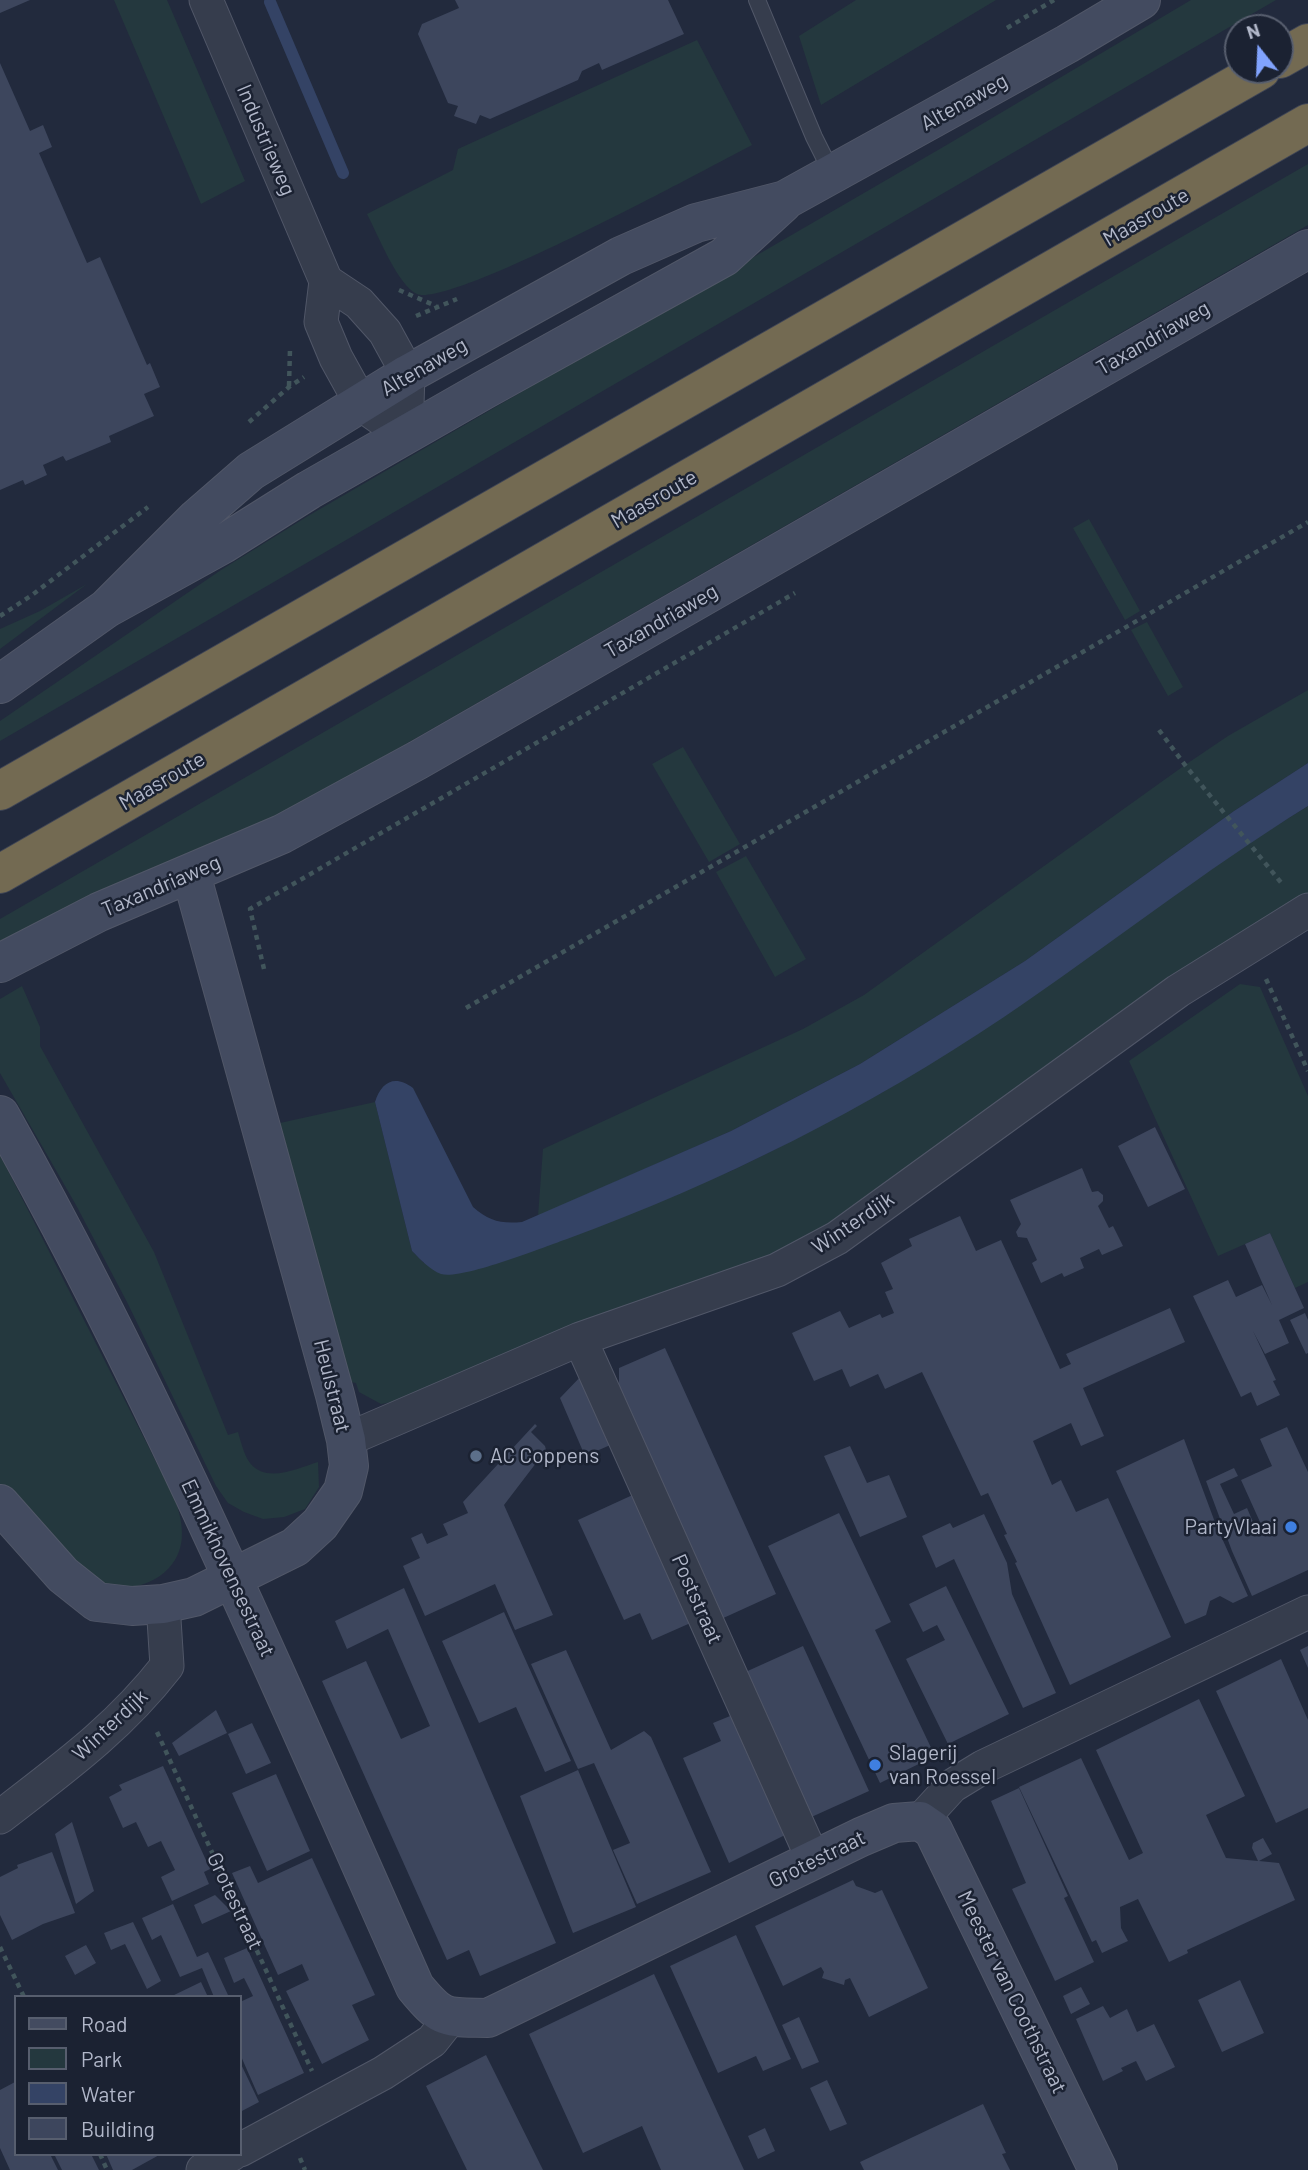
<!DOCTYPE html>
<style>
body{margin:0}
#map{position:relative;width:1308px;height:2170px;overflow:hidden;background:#222a3d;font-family:Barlow,sans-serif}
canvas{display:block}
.legend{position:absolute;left:14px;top:1995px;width:228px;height:161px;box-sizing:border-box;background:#1b2232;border:2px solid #575e6e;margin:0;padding:9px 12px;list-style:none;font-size:21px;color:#b1b7c9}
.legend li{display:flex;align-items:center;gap:14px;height:35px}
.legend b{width:35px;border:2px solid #575e6e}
.north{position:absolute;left:1224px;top:14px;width:70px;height:70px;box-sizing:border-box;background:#1b2232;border:2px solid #575e6e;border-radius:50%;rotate:342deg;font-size:19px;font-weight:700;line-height:28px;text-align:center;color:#b1b7c9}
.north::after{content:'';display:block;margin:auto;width:24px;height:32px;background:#81a3fd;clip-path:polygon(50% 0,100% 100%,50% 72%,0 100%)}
</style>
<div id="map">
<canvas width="1308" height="2170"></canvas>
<ul class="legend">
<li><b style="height:9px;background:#434b60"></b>Road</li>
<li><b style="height:19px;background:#24383e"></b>Park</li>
<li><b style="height:19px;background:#344365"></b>Water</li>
<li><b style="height:19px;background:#3d465d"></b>Building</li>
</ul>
<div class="north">N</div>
</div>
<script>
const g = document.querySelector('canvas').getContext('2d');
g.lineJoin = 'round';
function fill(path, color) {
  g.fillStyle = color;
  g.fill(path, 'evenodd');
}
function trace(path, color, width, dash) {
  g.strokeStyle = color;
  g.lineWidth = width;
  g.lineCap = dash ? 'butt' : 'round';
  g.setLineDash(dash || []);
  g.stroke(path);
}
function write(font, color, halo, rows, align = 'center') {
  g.font = font + ' Barlow,sans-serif';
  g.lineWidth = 5;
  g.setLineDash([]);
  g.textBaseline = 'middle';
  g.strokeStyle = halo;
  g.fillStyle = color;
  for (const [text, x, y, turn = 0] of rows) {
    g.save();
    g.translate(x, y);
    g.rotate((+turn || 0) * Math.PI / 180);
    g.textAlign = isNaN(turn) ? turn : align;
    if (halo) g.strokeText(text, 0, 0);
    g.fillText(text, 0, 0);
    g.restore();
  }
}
fill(new Path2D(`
 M114,0h53l78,181 -44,23z
 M856,0h140l-175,105 -22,-69z
 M1191,0h85l-1276,741v-20l221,-151 87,-54 642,-373z
 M697,40l55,105c-46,24 -301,163 -335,149 -19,-8 -40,-61 -50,-80l86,-44 5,-21z
 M1308,164v61l-1010,581 -298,141v-28z
 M1089,519l51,92 -15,9 -52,-92z
 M87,584l-87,65v-20l40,-18z
 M1147,622l36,65 -15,9 -37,-66z
 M1308,690v73l-74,48 -209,150 -165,103 -129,67 -193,85 5,-67 260,-120 61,-34 321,-230 43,-29z
 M683,747l57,97 -31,18 -57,-98z
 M1308,806v91l-472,327 -60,35 -378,142 -17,3 -22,-12 -3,-9 -5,-1 -71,-259 95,-21 37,149 12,12 305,-91 45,-22 109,-58 375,-255z
 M746,856l60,103 -31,18 -59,-105z
 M1240,984l20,3 48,109v186l-13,6 -25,-55 -52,23 -89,-195z
 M22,986l18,41v19l114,206 74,183 10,-3c3,10 6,23 12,31 17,21 48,5 68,-1l1,25 -14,22 -21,8 -21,2 -19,-7 -16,-9 -12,-17 -88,-182 -52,-99 -76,-132v-74z
 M0,1155l174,342c9,24 14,50 -5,71 -18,19 -46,24 -70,16 -26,-9 -79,-78 -99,-100z`), '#24383e');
fill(new Path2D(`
 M1308,763v43c-105,65 -202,142 -304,211 -135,91 -284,166 -437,222 -23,8 -105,41 -126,35 -11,-4 -21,-15 -29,-23l-37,-149c6,-20 20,-28 38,-14l60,119c16,14 28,17 49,15l209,-91 129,-67 165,-103 209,-150z`), '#344365');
trace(new Path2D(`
 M270,2l73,171`), '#344365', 12);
fill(new Path2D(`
 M0,0h30l-30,13z
 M455,0h213l16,34 -82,36 -3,-7 -17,8 -4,9 -88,39 -10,-4 -4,9 -22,-8 4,-10 -10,-3 -30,-69 4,-10 37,-16z
 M0,63l30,68 13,-6 9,22 -13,6 48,110 13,-6 47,108 3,-2 10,24 -16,7 10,22 -45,20 2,6 -45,19 -3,-5 -20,9 4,10 -22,10 -2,-5 -23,10z
 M1155,1127l30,62 -37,18 -30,-61z
 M1082,1168l10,24 6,-1 5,4v6l-5,5 11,22 4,-2 10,20 -21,9 -3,-6 -19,9 4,10 -20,9 -2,-4 -21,10 -9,-20 5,-3 -10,-22 -9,-1 -2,-5 5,-8 -11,-24z
 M960,1216l16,35 25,-11 59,129 11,-5 -5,-10 104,-46 15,34 -102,46 21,48 -23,10 -10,-23 -38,18 19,44 9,-5 15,32 32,-14 63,139 -101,48 -55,-122 2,-1 -13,-27 3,-1 -19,-41 -7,3 -59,-124 -37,17 -7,-15 -28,13 -8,-18 -28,12 -22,-48 48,-22 9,17 31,-14 2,4 12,-5 -9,-21 8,-3 -12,-26 31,-17 -3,-7z
 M1270,1233l34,75 -25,12 10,23 -24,11 -12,-23 23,49 -3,1 7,14 -23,11 -6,-14 -10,5 -48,-101 35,-16 8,17 26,-12 10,20 -27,-61z
 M1305,1313l3,7v33l-2,1 -16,-34z
 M665,1348l111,246 -57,26 -100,-231v-21z
 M584,1373l31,70 -30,13 -25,-58z
 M535,1424l2,2 -6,6 14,14 1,4 -42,55 49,110 -38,15 -20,-46 -70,32 -22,-50 17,-8 -9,-20 11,-5 5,11 21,-9 -5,-11 25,-11 -5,-11z
 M1287,1427l21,45v98l-56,26 -20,-45 -26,-70 28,-13 4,8 -18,8 14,30 13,-6 12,28 6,-3 -24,-53 31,-14 -12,-27z
 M1184,1439l32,86 32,71 -15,7 -13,-7 -10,5 -4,14 -21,9 -69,-153z
 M850,1446l17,37 22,-8 18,42 -47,20 -36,-81z
 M637,1493l58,128 -43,19 -12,-27 -16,7 -46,-100z
 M839,1513l52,109 -16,8 60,126 -55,27 -112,-237z
 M984,1514l23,49 5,31 44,99 -33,15 -69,-149 -18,9 -14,-32 28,-13 3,5z
 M946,1586l63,128 -61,30 -42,-85 39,-19 -8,-15 -14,7 -14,-28z
 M404,1588l152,355 -76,33 -11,-26 -22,10 -125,-279 44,-20 35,78 29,-13 -42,-97 -41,20 -12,-28z
 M504,1612l67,149 -26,11 -29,-65 -37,16 -37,-82z
 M803,1646l66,145 -62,28 -66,-145z
 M1308,1646v22l-8,-18z
 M566,1650l45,100 33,-19 7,6 60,135 -74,32 -24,-54 17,-7 -36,-80 -16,6 -47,-105z
 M1281,1659l27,61v88l-32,15 -60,-132z
 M1199,1699l46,97 -39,19 20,43 32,3 -6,-13 1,-5 10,-5 9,16 -13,7 20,2 16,37 -108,50 1,3 -19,9 -31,-63 -18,8 1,21 7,13 -26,12 -6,-13 -4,2 -73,-155 62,-29 48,102 14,-7 -47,-103z
 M216,1710l11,23 -48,23 -7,-13z
 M735,1714l56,118 -62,31 -46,-105 38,-17 -8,-18z
 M252,1723l19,40 -25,11 -18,-40z
 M163,1766l47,103 -6,3 5,12 -37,17 -11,-24 14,-7 -14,-29 -13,6 -12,-25 -13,6 -14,-31 13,-7 -3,-5z
 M578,1770l58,137 -63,26 -53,-137z
 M276,1774l34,77 -43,20 -35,-78z
 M1019,1788l49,108 -4,2 30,64 -39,19 -43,-92 14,-6 -35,-82z
 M72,1822l22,69 -18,13 -21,-70z
 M52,1852l23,61 -32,11 -31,16 -12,-25v-38l18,-9 -1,-3z
 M312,1858l63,137 -23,10 17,35 -47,24 -36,-73 23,-11 -7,-16 -24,11 -46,-102 18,-7 8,17z
 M853,1880l3,6 19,7 7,-3 46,98 -59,29 -19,-39 -5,2 -1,5 -22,-7 2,-6 -3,-5 -38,19 -28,-60z
 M215,1895l16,16 -29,13 -8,-19z
 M173,1904l24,53 11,-5 20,43 -14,2 -12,-29 -22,9 -19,-42 -9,5 -10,-22z
 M133,1922l28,59 -14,8 -22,-45 -14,6 -7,-17z
 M736,1935l55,124 -28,12 -7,-15 -38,17 -48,-107z
 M86,1945l10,18 -21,12 -10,-19z
 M247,1948l57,125 -46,22 -18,-41v-52l13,-6 -9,-18 -10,5 -10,-25z
 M654,1974l90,196h-83l-19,-44 -59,27 -54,-119z
 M1240,1980l24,53 -42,19 -24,-52z
 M201,1982l7,15h-38z
 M1081,1987l9,17 -19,10 -8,-18z
 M1103,2006l7,12 17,-9 10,23 17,-8 21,43 -29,14 -10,-20 -15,7 2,3 -20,10 -27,-62z
 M799,2017l20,45 -17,7 -20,-44z
 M486,2055l57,115h-76l-41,-84z
 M240,2062l19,40 -19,10z
 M827,2080l20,44 -17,7 -20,-43z
 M15,2082l1,72h34l8,16h-48l-10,-22v-58z
 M983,2104l23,49 -4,1 8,16h-146l-4,-8z
 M765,2128l10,23 -17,8 -10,-23z
 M54,2154h37l8,16h-37z
 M106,2154h55l-29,16h-19z`), '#3d465d');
const lane = new Path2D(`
 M757,0l57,137 19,38`);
const street = new Path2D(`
 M206,0l120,281 -5,41 15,36 26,47 44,31
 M326,281l33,22 26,29 23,42 -2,62
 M580,1339l233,520
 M346,1440l234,-101 197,-69 60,-32 341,-247 130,-81
 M0,1817c62,-48 118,-88 167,-151l-4,-62
 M920,1821l32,-35 31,-19 325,-155
 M240,2150l143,-77 49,-32 19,-24
 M203,2170l29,-16`);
const secondary = new Path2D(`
 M107,608l90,-90 54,-47 157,-97 213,-118 75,-33 89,-23 282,-156 74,-44
 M0,684l107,-76 116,-64 86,-54 175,-100 240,-133 59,-54
 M0,963l99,-51 183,-78 136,-74 890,-511
 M0,1115c158,281 284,577 415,872 28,34 30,30 73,31l373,-181 33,-14 26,-2 13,9 165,340
 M0,1504l63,71 34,27 35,4 31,-2 31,-7 101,-50 25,-23 23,-33 6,-25 -3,-26 -11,-45 -144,-521`);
const highway = new Path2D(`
 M1280,59l28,-16
 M0,791l1261,-721
 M0,874l1308,-751`);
trace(lane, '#515768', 18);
trace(street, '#515768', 35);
trace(secondary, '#515768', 40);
trace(highway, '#3e4455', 40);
trace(new Path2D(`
 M1007,28l47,-28
 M399,290l37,16
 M416,316l41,-17
 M289,386l1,-37
 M249,422l40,-35 15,-10
 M0,616l32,-21 116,-88
 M1159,730l26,35 98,120
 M264,969l-14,-60 545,-316
 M1266,979l42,92
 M466,1008l842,-486
 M157,1732l155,339
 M0,1947l24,50
 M100,2154l7,16
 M300,2158l5,12`), '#41555b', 4.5, [5, 5]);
trace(lane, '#363d4d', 16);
trace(street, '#363d4d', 33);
trace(secondary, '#434b60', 38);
trace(highway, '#736a52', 38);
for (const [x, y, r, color] of [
 [476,1456,7,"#5c6f8a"],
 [1291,1527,7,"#3f7fe0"],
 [875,1765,7,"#3f7fe0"]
]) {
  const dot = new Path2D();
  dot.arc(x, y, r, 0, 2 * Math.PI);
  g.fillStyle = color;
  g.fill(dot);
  trace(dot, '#1b2232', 2.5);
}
write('21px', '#b1b7c9', '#1b2232', [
 ["Altenaweg",964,102,-29],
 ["Industrieweg",266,140,67],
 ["Maasroute",1146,217,-30],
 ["Taxandriaweg",1153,338,-30],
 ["Altenaweg",424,367,-30],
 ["Maasroute",654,499,-30],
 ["Taxandriaweg",661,621,-30],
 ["Maasroute",162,781,-30],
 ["Taxandriaweg",161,886,-23],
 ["Winterdijk",853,1223,-34],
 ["Heulstraat",332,1386,76],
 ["Emmikhovensestraat",228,1568,65],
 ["Poststraat",697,1599,66],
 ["Winterdijk",110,1725,-43],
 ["Grotestraat",817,1859,-26],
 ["Grotestraat",235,1901,65],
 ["Meester van Coothstraat",1012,1992,64]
]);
write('21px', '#b1b7c9', '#1b2232', [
 ["AC Coppens",490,1456],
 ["PartyVlaai",1277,1527,"right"],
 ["Slagerij",889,1753],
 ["van Roessel",889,1777]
], 'left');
</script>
